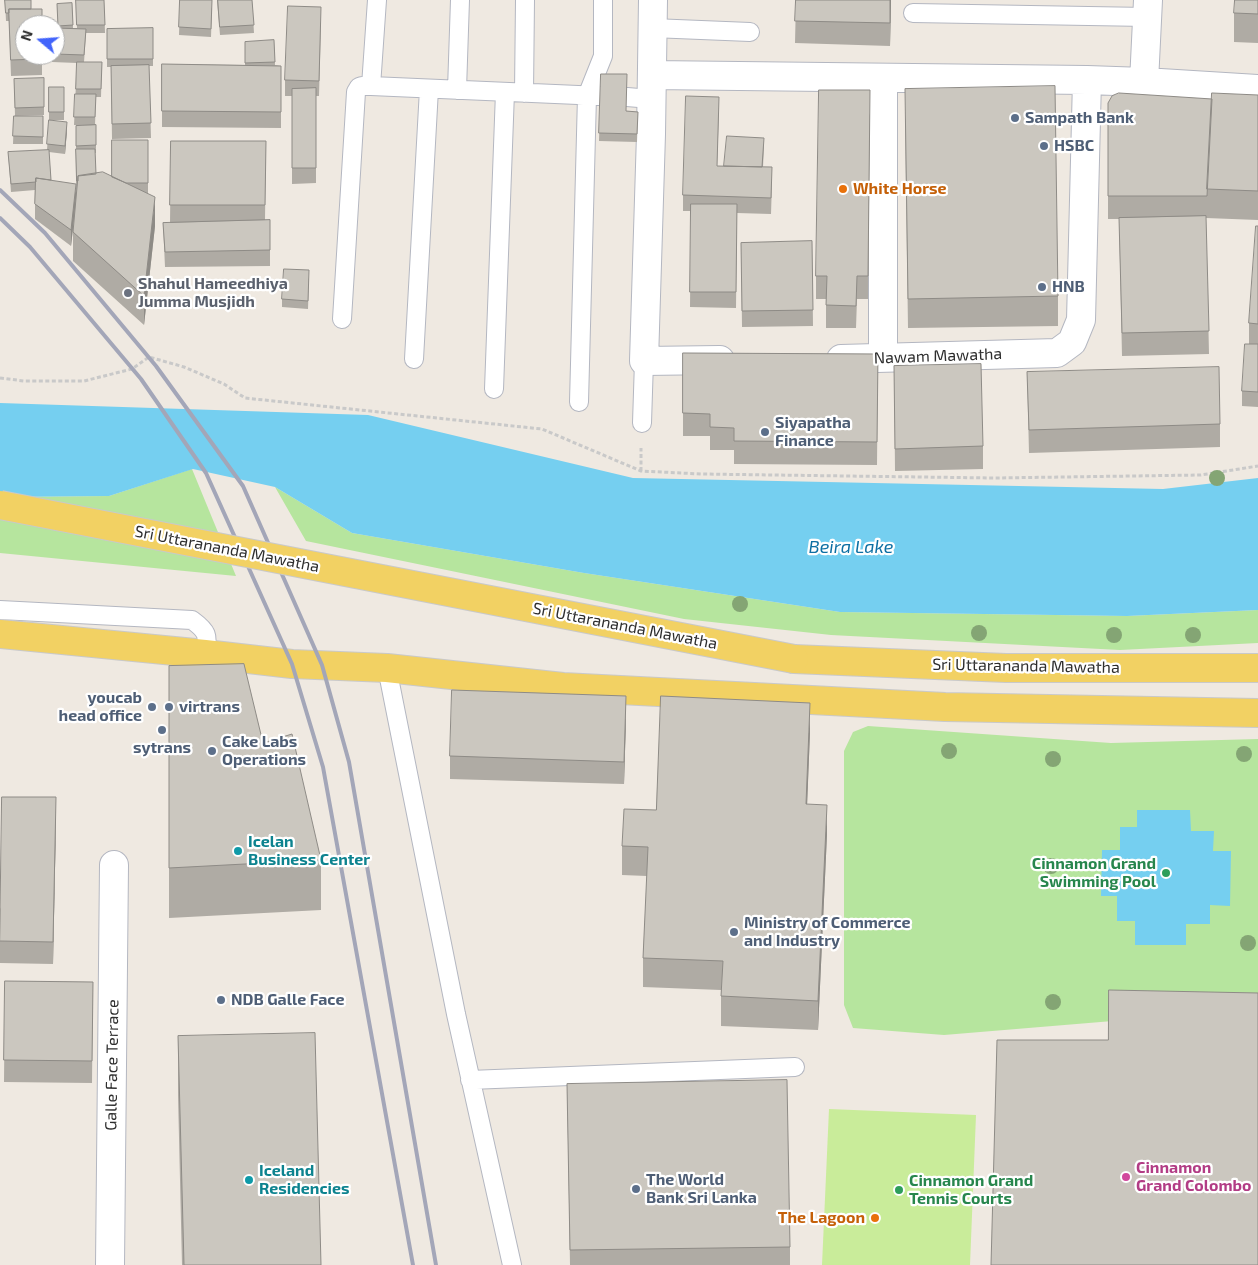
<!DOCTYPE html>
<style>
body{margin:0}
#map{position:relative;width:1258px;height:1265px;overflow:hidden;background:#efe9e1;font-family:"Exo 2",sans-serif}
canvas{display:block}
.north{position:absolute;left:15px;top:15px;width:50px;height:50px;box-sizing:border-box;background:#fff;border:1px solid #ababab;border-radius:50%;rotate:288deg;font-size:14px;font-weight:700;line-height:20px;text-align:center;color:#2e2e2e}
.north::after{content:'';display:block;margin:auto;width:18px;height:22px;background:#4264fb;clip-path:polygon(50% 0,100% 100%,50% 72%,0 100%)}
</style>
<div id="map">
<canvas width="1258" height="1265"></canvas>
<div class="north">N</div>
</div>
<script>
const g = document.querySelector('canvas').getContext('2d');
g.lineJoin = 'round';
function fill(path, color) {
  g.fillStyle = color;
  g.fill(path, 'evenodd');
}
function trace(path, color, width, dash) {
  g.strokeStyle = color;
  g.lineWidth = width;
  g.lineCap = dash ? 'butt' : 'round';
  g.setLineDash(dash || []);
  g.stroke(path);
}
function write(font, color, halo, rows, align = 'center') {
  g.font = font + ' "Exo 2",sans-serif';
  g.lineWidth = 4.5;
  g.setLineDash([]);
  g.textBaseline = 'middle';
  g.strokeStyle = halo;
  g.fillStyle = color;
  for (const [text, x, y, turn = 0] of rows) {
    g.save();
    g.translate(x, y);
    g.rotate((+turn || 0) * Math.PI / 180);
    g.textAlign = isNaN(turn) ? turn : align;
    if (halo) g.strokeText(text, 0, 0);
    g.fillText(text, 0, 0);
    g.restore();
  }
}
fill(new Path2D(`
 M192,469l44,107 -236,-23v-56l109,-1z
 M275,487l77,46 232,40 256,39 287,4 131,-6v33l-138,7 -289,-15 -147,-16 -378,-78z
 M868,726l243,17 147,-4v281l-73,-5 -241,20 -91,-7 -9,-23v-254l9,-19z`), '#b6e59e');
fill(new Path2D(`
 M829,1109l147,6 -6,150h-148z`), '#c9ec9a');
fill(new Path2D(`
 M0,403l368,12 265,63 530,11 95,-11v132l-131,6 -287,-4 -256,-39 -232,-40 -77,-46 -82,-18 -84,27 -109,1z
 M1137,810h53l1,21h23l-1,20h18l-1,55 -20,-1v19h-24v21h-51v-24h-18v-25h-16l1,-46h18v-23h17z`), '#75cff0');
const service = new Path2D(`
 M913,13l234,4
 M652,28l98,4
 M371,86l6,-86
 M457,90l3,-90
 M524,93l1,-93
 M627,97l24,2
 M342,319l14,-227 3,-5 3,-1h9l230,10
 M414,359l15,-270
 M494,389l11,-297
 M579,402l8,-306 16,-40v-56
 M642,423l2,-62
 M0,610l192,10c15,11 17,15 13,34
 M387,668l69,346 56,251
 M470,1080l325,-13`);
const minor = new Path2D(`
 M653,0l-2,134 -7,227 76,-1
 M652,75l435,5 57,2 114,7
 M1144,82l4,-82
 M883,358v-280
 M841,359l216,-6 15,-11 9,-22 6,-240
 M110,1265l4,-400`);
const primary = new Path2D(`
 M0,634l205,20 87,10 95,4 176,19 382,20 313,6
 M794,659l212,9h252`);
trace(service, '#b4b7c1', 20);
trace(minor, '#b4b7c1', 30);
trace(primary, '#c9c9c9', 30);
trace(new Path2D(`
 M0,378l24,3h60l48,-12 17,-12 35,10 40,17 21,14 297,31 99,42 60,3 293,4 207,-3 57,-9
 M641,471v-23`), '#c9c9c9', 3, [4, 2.5]);
trace(service, '#fff', 18);
trace(minor, '#fff', 28);
trace(primary, '#f2d163', 28);
trace(new Path2D(`
 M0,190l45,43 111,133 87,120 79,179 27,97 87,503
 M0,218l30,29 111,132 65,94 86,191 31,103 90,498`), '#a3a6b8', 4);
const primaryBridge = new Path2D(`
 M0,505l794,154`);
trace(primaryBridge, '#c9c9c9', 30, []);
trace(primaryBridge, '#f2d163', 28);
g.fillStyle = '#84a574';
for (const [x, y] of [
 [1217,478],
 [740,604],
 [979,633],
 [1114,635],
 [1193,635],
 [949,751],
 [1244,754],
 [1053,759],
 [1051,866],
 [1248,943],
 [1053,1002]
]) {
  g.beginPath();
  g.arc(x, y, 8, 0, 2 * Math.PI);
  g.fill();
}
fill(new Path2D(`
 M5,0h26v9l11,46v20l-31,1 -2,-55h-3z
 M76,0h28l1,33h-19l-2,29h18l-1,35h-5l-1,28 1,20v8h-1l1,21 16,3 36,-37v54l7,32 -11,99 -71,-64v-29l2,-19 -4,33 -36,-27v-29l-24,2 -3,-40 39,-2 2,-30v-33h15v33h-14l17,10 -2,24 -16,-2 2,28 25,14v-68l15,-1h-17l3,-62 -25,-1v-7h3v-27h3l-1,-24 15,-1 1,25h4z
 M180,0l32,8 -1,29 -32,-2z
 M217,0h35l2,33 -34,2z
 M796,0h95l-1,46 -95,-3z
 M1258,0v43l-24,-1v-29z
 M321,22l-2,74h-3v87l-24,1v-88h-7v-16z
 M153,28v38h-4l2,72 -39,1 -1,-72h-4v-38z
 M274,40l1,25 6,1v62l-119,-1v-63l83,1v-23z
 M601,74l25,37 12,1 -1,30 -38,-1z
 M44,78v37l-29,1 -1,-37z
 M1258,95v125l-52,-2 3,136 -87,2 -3,-137h-11v-116l104,-4z
 M719,112l-2,54h7l40,-20 -1,21 9,16 -1,31 -34,-1 -1,95 -46,-1 1,-96h-8v-16z
 M870,113l-2,186h-11l-1,29h-30v-29h-10v-23z
 M14,116h29v28h-30z
 M905,118l153,178v30l-150,2z
 M171,141h95l-1,79h5v46l-105,1 -2,-44h7z
 M1258,226v181l-16,-1v-15l7,-47v-21z
 M812,241l1,85 -71,1 -1,-84z
 M309,278l-1,31 -26,-2v-8z
 M683,353l195,1 -1,111 -143,-1v-14h-24v-14h-27z
 M894,366l89,80v23l-88,2z
 M1027,372l193,52v23l-191,6z
 M169,666l152,194v50l-152,8z
 M626,719l-2,65 -174,-5v-23z
 M810,732l-3,72 20,30 -9,196 -97,-4v-36l-78,-3v-29l4,-82 -25,-1v-29l34,-36z
 M56,820l-3,144 -53,-1v-54z
 M5,981l88,1 -1,101 -88,-1z
 M178,1036l143,229h-139l-4,-170z
 M567,1084l223,163v18h-220z`), '#afaba4');
fill(new Path2D(`
 M890,0h1l-1,46z
 M67,122v8l-2,24v-8z
 M76,184v15l-5,47v-16z
 M155,197v29l-11,99v-29z
 M626,696v23l-2,65v-22z
 M810,703v29l-4,101v-29z
 M56,797v23l-3,144v-22z
 M827,805v29l-9,196v-29z`), '#8e8b86');
const building = new Path2D(`
 M5,0h26v9h-22v4h-3z
 M76,0h28l1,25h-28z
 M180,0h32l-1,29 -32,-2z
 M218,0h34l2,25 -34,2z
 M796,0h94v23l-95,-2z
 M1235,0h23v14l-24,-1z
 M72,3l1,22 -15,1 -1,-22z
 M288,6l33,1 -2,74 -34,-1z
 M9,9h33v16h-17v30h17v4l-31,1z
 M55,28l31,1 -2,26 -29,-1z
 M153,28v31h-46v-30z
 M274,40l1,22 -30,1v-21z
 M77,62h25l-1,27h-25z
 M162,64l119,2v46l-119,-1z
 M149,65l2,58 -39,1 -1,-58z
 M601,74h26l-1,37 12,1 -1,22 -38,-1z
 M44,78v29l-29,1 -1,-29z
 M1055,86l3,210 -150,3 -3,-210z
 M49,87h15v25h-15z
 M316,88v80h-24v-79z
 M819,90h51l-2,186h-11l-1,30 -30,-1 1,-29h-11z
 M1119,93l93,6 -5,97h-99v-93l4,-7z
 M1212,93l46,2v96l-51,-2z
 M75,94h21l-1,23h-21z
 M686,96l33,1 -2,69 55,1 -1,31 -88,-3z
 M14,116h29v21l-30,-1z
 M49,120l18,2 -2,24 -18,-2z
 M96,125v20l-20,1v-20z
 M727,136l37,2 -2,29 -38,-1z
 M112,140h36v43h-22l-14,-6z
 M171,141h95l-1,64h-95z
 M76,149h19l1,25 -18,2v5h-1z
 M49,150l2,30 -15,-2v4l-25,2 -3,-32z
 M103,172l52,25 -11,99 -71,-64 5,-56z
 M36,178l40,6 -5,46 -36,-26z
 M691,204h46l-1,88h-46z
 M1206,216l3,115 -87,2 -3,-115z
 M270,220v30l-105,2 -2,-29z
 M1256,226h2v98l-9,-1z
 M812,241l1,69 -71,1 -1,-68z
 M284,269l25,1 -1,31 -26,-2z
 M1245,344h13v48l-16,-1z
 M683,353l195,1 -1,88 -143,-1v-13l-24,-1v-13l-27,-1z
 M981,364l2,82 -88,3 -1,-83z
 M1219,367l1,57 -191,6 -2,-58z
 M244,664l19,79 29,-9 29,126 -152,8v-202z
 M452,690l174,6 -2,66 -174,-6z
 M661,696l149,7 -4,101 21,1 -9,196 -97,-5 2,-35 -80,-3 5,-111 -26,-1 2,-37 32,1z
 M2,797h54l-3,145 -53,-1z
 M5,981l88,1 -1,79 -88,-1z
 M1109,990l149,3v272h-267l6,-225h111z
 M315,1033l6,232h-137l-6,-229z
 M787,1080l3,167 -220,3 -3,-166z`);
fill(building, '#cbc7bf');
trace(building, '#8e8b86', 1);
for (const [x, y, r, color] of [
 [1015,118,5,"#5c6f8a"],
 [1044,146,5,"#5c6f8a"],
 [843,189,5,"#e8710a"],
 [1042,287,5,"#5c6f8a"],
 [128,293,5,"#6b7280"],
 [765,432,5,"#5c6f8a"],
 [152,707,5,"#5c6f8a"],
 [169,707,5,"#5c6f8a"],
 [162,730,5,"#5c6f8a"],
 [212,751,5,"#5c6f8a"],
 [238,851,5,"#0f9aa8"],
 [1166,873,5,"#2e9e5b"],
 [734,932,5,"#5c6f8a"],
 [221,1000,5,"#5c6f8a"],
 [1126,1177,5,"#d1479c"],
 [249,1180,5,"#0f9aa8"],
 [636,1189,5,"#5c6f8a"],
 [899,1190,5,"#2e9e5b"],
 [875,1218,5,"#e8710a"]
]) {
  const dot = new Path2D();
  dot.arc(x, y, r, 0, 2 * Math.PI);
  g.fillStyle = color;
  g.fill(dot);
  trace(dot, '#fff', 2);
}
write('bold 16px', '#4e5e75', '#fff', [
 ["Sampath Bank",1025,118],
 ["HSBC",1054,146],
 ["HNB",1052,287],
 ["Siyapatha",775,423],
 ["Finance",775,441],
 ["youcab",142,698,"right"],
 ["head office",142,716,"right"],
 ["virtrans",179,707],
 ["Cake Labs",222,742],
 ["Operations",222,760],
 ["sytrans",162,748,"center"],
 ["Ministry of Commerce",744,923],
 ["and Industry",744,941],
 ["NDB Galle Face",231,1000],
 ["The World",646,1180],
 ["Bank Sri Lanka",646,1198]
], 'left');
write('bold 16px', '#c56008', '#fff', [
 ["White Horse",853,189],
 ["The Lagoon",865,1218,"right"]
], 'left');
write('bold 16px', '#5b616d', '#fff', [
 ["Shahul Hameedhiya",138,284],
 ["Jumma Musjidh",138,302]
], 'left');
write('16px', '#2e2e2e', '#fff', [
 ["Nawam Mawatha",938,356,-2],
 ["Sri Uttarananda Mawatha",227,549,11],
 ["Sri Uttarananda Mawatha",625,626,11],
 ["Sri Uttarananda Mawatha",1026,666,1],
 ["Galle Face Terrace",112,1065,-89]
]);
write('bold 16px', '#0d838f', '#fff', [
 ["Icelan",248,842],
 ["Business Center",248,860],
 ["Iceland",259,1171],
 ["Residencies",259,1189]
], 'left');
write('bold 16px', '#27864d', '#fff', [
 ["Cinnamon Grand",1156,864],
 ["Swimming Pool",1156,882],
 ["Cinnamon Grand",909,1181,"left"],
 ["Tennis Courts",909,1199,"left"]
], 'right');
write('bold 16px', '#b23c85', '#fff', [
 ["Cinnamon",1136,1168],
 ["Grand Colombo",1136,1186]
], 'left');
write('italic 18px', '#0d6fa3', '#fff', [
 ["Beira Lake",851,547]
]);
</script>
